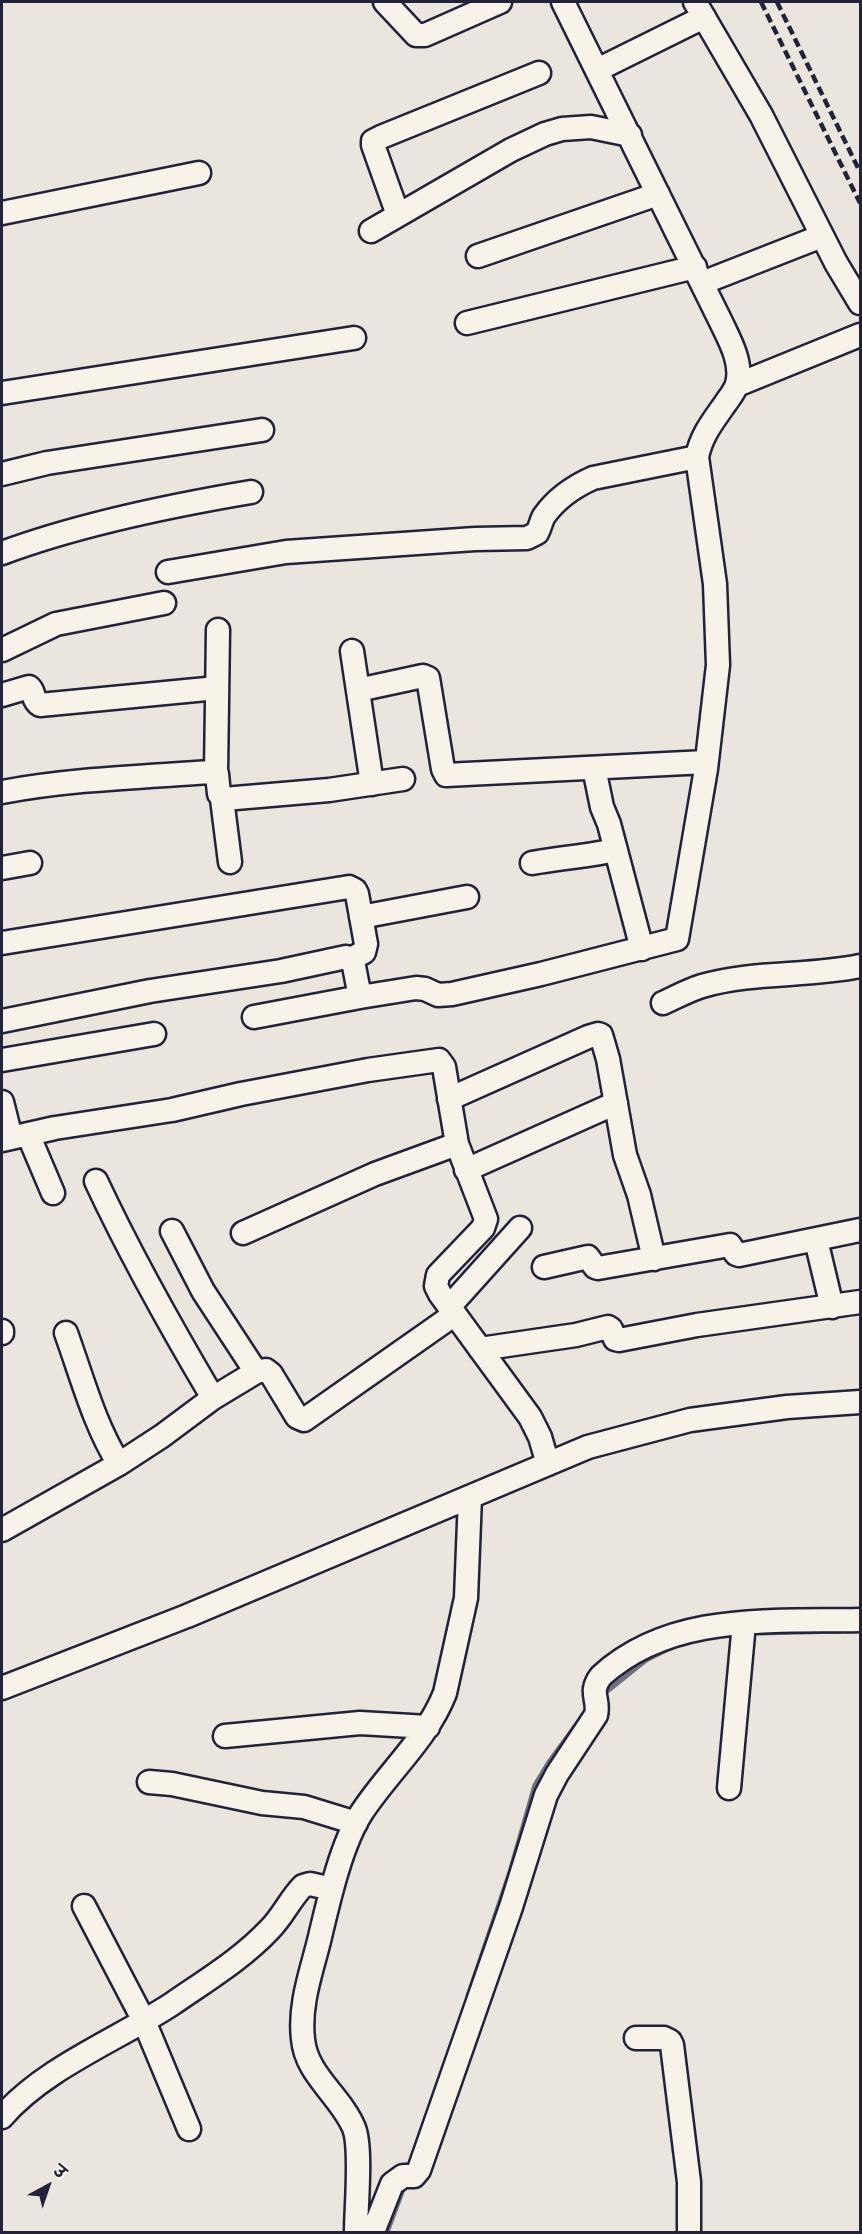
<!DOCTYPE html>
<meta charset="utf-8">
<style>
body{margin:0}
#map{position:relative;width:862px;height:2234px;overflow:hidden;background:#eae6de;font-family:Sriracha,"Playpen Sans Deva",sans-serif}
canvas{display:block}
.frame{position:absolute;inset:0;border:3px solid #22223b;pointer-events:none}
.north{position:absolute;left:18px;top:2156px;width:60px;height:60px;-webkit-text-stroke:4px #f7f3e8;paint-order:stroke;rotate:40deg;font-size:16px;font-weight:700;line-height:24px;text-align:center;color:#22223b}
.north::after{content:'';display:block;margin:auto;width:21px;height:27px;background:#22223b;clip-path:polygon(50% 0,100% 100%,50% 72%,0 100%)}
</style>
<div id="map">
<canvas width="862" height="2234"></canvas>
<div class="frame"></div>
<div class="north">उ</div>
</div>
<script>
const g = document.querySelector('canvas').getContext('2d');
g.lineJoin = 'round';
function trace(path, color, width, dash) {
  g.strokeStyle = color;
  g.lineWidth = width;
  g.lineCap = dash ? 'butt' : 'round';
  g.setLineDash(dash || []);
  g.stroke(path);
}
trace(new Path2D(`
 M760,1633l81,-2
 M601,1696l45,-36 26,-13
 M468,1996l42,-124 25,-87 14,-23 41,-56
 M387,2232l18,-48`), '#716f7b', 5);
const minor = new Path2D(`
 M385,2l31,33h9l75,-33
 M695,2l66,113 75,148 24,40
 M597,70l107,-53
 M2,213l197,-40
 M398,215l-25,-70v-4l8,-4 158,-64
 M371,231l140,-81 34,-16 17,-5 29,-2 39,8
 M478,256l180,-62
 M702,283l120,-47
 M467,323l228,-56
 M737,385l123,-50
 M2,393l352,-55
 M2,474l45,-11 215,-33
 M2,553c78,-29 166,-47 249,-61
 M168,572l118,-20 189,-13 52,-1 10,-5c3,-5 4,-12 7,-17 12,-17 31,-30 49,-38l104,-21
 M2,650l54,-26 108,-21
 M352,651l20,133
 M358,690l65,-14 5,2 15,91 3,6 260,-13
 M2,695l27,-8c6,4 3,14 11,18l177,-17
 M594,768l8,39 7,17 33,125
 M216,773l2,-143
 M2,792c69,-13 139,-15 209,-20l6,2 2,20 5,5 105,-9 74,-11
 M222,799l8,63
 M532,863c28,-5 56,-7 84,-13
 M2,868l28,-5
 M361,917l106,-20
 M2,943l347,-56 6,3 2,4 9,50 -2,8 -13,7
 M663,1003c13,-6 26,-13 39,-17 51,-15 106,-9 158,-20
 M254,1017l106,-20
 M2,1021l148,-30 131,-20 65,-14 7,4 7,36 56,-9 9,1 13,6 14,-1 89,-20 136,-35 29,-170 12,-104 -3,-81 -18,-127c4,-21 16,-36 28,-53 4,-6 10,-13 12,-20 6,-21 -8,-45 -16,-62l-158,-320
 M2,1060l152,-26
 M449,1099l139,-62 10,-3 3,1 7,24 17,96 14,40 15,64
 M2,1102l9,36
 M28,1134l25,59
 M2,1140l53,-12 117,-18 69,-16 127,-24 71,-10 5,7 13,77 29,75 -3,9 -45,47 -2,11 4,8 90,123 10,20 8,27
 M466,1170l150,-67
 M96,1181c35,75 75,146 117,217
 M172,1231l31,60 53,81
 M243,1233l132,-59 82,-30
 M816,1240l16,67
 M544,1267l44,-10 7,10 3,1 132,-23 6,9 3,1 121,-25
 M449,1307l71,-79
 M2,1331v2
 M66,1333c16,44 28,91 53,131
 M480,1349l96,-14 32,-8 3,2 4,10 4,1 78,-15 163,-23
 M2,1530l117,-66 43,-28 51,-38 43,-26 10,-2 5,4 26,43 7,3 151,-106
 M2,1688l185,-72 401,-169 102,-27 97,-13 73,-5
 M225,1736l135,-13 68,4
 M149,1782l23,2 90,19 42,4 52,16
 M729,1788l15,-165
 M84,1906l60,115 45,108
 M636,2038h28l6,3 2,4 17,137v50
 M2,2117c42,-49 115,-77 170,-113 33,-23 70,-45 98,-75 13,-13 20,-30 33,-43l7,-2 22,5
 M356,2232c0,-24 6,-84 -2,-104 -13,-32 -48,-53 -51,-89 -4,-34 8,-66 16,-98 9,-38 22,-97 43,-129 27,-41 65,-73 83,-119l21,-95 4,-101
 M373,2232l19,-48 11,-8h11l5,-6 92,-263 35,-112 11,-21 39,-59c4,-16 -8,-22 5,-39 70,-64 171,-54 259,-56`);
trace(minor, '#22223b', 27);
trace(minor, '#f7f3e8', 22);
trace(new Path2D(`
 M761,2l99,201
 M777,2l83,170`), '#22223b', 4.5, [9, 4.5]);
</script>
